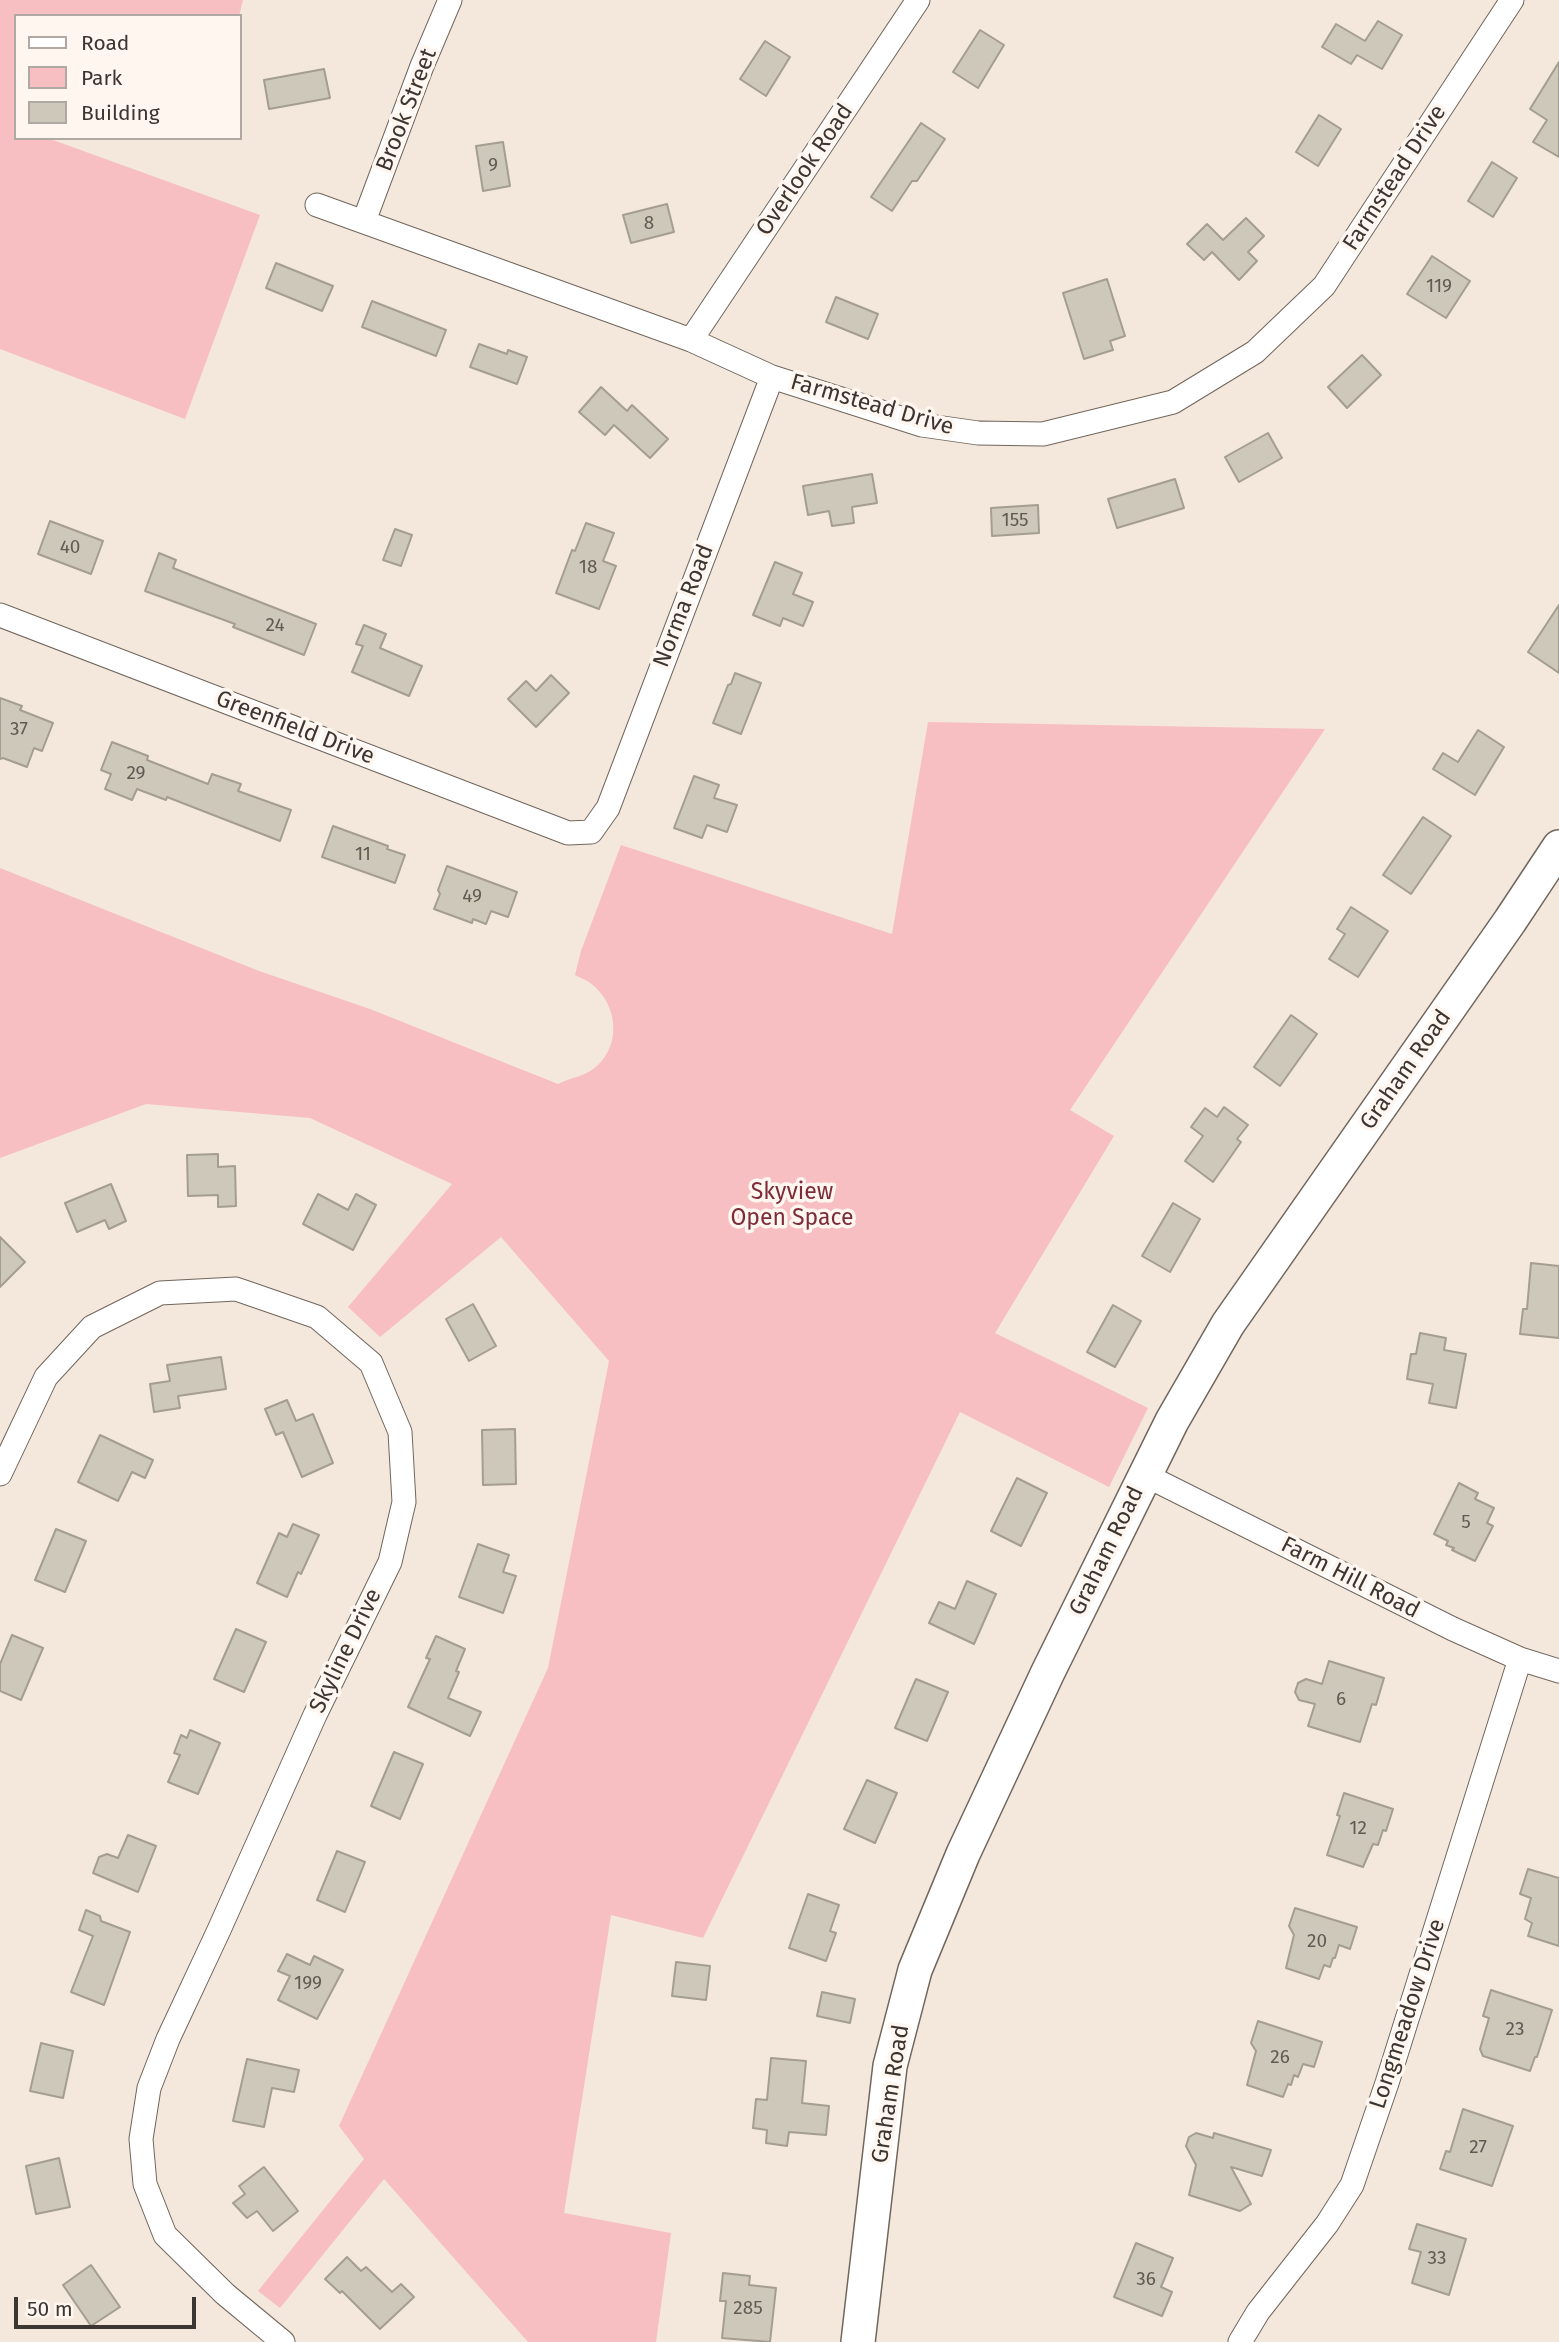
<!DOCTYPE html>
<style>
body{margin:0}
#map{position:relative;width:1559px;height:2342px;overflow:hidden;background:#f4e7dc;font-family:"Fira Sans",sans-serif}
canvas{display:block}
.legend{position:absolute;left:14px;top:14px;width:228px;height:126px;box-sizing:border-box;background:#fef6ef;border:2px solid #b0a9a3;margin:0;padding:9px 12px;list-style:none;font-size:21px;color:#3b3631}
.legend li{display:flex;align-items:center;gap:14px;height:35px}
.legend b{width:35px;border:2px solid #b0a9a3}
.scale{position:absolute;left:14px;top:2297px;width:182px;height:32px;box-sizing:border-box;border:4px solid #3b3631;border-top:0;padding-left:9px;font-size:21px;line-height:24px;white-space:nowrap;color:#3b3631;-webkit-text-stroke:5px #fef6ef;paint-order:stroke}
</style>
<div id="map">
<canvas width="1559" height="2342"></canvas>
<ul class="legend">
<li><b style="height:9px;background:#fff"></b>Road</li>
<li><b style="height:19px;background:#f7bfc2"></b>Park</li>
<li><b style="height:19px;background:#cec8ba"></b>Building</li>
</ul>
<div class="scale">50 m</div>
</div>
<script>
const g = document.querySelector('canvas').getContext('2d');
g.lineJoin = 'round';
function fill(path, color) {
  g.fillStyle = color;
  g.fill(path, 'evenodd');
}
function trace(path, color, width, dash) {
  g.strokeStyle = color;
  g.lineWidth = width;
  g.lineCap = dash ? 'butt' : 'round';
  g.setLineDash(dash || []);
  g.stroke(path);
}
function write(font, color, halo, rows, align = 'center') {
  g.font = font + ' "Fira Sans",sans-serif';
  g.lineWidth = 7;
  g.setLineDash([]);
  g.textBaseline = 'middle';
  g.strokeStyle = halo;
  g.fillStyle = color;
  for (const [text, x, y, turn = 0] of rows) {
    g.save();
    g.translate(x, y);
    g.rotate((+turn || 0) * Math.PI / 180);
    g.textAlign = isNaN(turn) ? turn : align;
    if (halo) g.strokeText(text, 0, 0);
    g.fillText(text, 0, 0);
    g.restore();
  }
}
fill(new Path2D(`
 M0,0h243l-4,16h-223v122h38l-1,2 207,75 -75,204 -185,-70z
 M928,722l397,7 -255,381 44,26 -119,197 153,75 -39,79 -149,-75 -257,526 -92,-23 -47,298 107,20 -15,109h-128l-144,-163 -104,129 -22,-17 106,-132 -25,-33 209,-458 61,-307 -108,-124 -121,100 -32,-30 104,-123 -142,-66 -164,-14 -146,54v-290l259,103 111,38 188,75c13,-7 28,-7 40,-19 23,-22 19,-59 -4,-79 -5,-5 -13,-8 -19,-11l6,-24 40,-106 271,89z`), '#f7bfc2');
const building = new Path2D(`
 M1378,21l24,14 -20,34 -25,-14 -6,9 -29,-17 14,-23 29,17z
 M980,30l24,15 -26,43 -25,-16z
 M765,41l25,16 -24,39 -26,-17z
 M1559,62v95l-26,-15 14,-22 -17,-11z
 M324,69l6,29 -61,11 -5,-29z
 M1319,115l22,14 -23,37 -22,-14z
 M921,123l24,16 -28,42h-5l-20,30 -21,-14z
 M503,142l7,44 -27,5 -7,-45z
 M1492,162l25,16 -24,39 -25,-16z
 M667,204l7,28 -43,11 -8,-28z
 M1246,218l18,18 -16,16 9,9 -18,19 -27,-28 -8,8 -17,-16 20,-20 16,16z
 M1432,256l38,25 -24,37 -39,-24z
 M276,263l57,23 -11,25 -56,-23z
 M1107,279l18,57 -15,5 3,9 -29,9 -21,-66z
 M836,297l42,17 -10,25 -42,-17z
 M372,301l74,29 -10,26 -74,-29z
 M479,344l28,10 1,-4 19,7 -10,27 -47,-17z
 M1362,355l19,20 -34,33 -19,-21z
 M601,387l26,24 5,-6 36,34 -18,19 -36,-33 -9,10 -26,-23z
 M1268,433l14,25 -43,24 -14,-25z
 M872,474l5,29 -25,4 2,16 -22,3 -3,-15 -21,4 -5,-29z
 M1175,479l9,29 -67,20 -9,-29z
 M1038,505l1,28 -47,3 -1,-28z
 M50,521l53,20 -12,33 -53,-20z
 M586,523l28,10 -11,28 13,5 -17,43 -43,-16 16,-43 3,1z
 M395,529l17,6 -11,31 -18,-6z
 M159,553l17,7 -3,8 143,56 -12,31 -71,-28 2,-3 -90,-33z
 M775,562l27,11 -9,21 20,8 -10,24 -20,-8 -3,8 -27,-11z
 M1559,605v68l-31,-21z
 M364,625l22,9 -6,14 42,18 -13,30 -57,-24 11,-26 -7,-2z
 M735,673l26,10 -20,51 -28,-11 15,-38 3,-1z
 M551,675l18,18 -33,34 -28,-28 18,-18 10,10z
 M0,698l22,8 -2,4 33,13 -11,28 -8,-3 -7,19 -24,-9 -3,1z
 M1478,730l26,17 -29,48 -42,-26 10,-16 15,9z
 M112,742l36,14 -1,4 61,24 4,-10 29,10 -3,7 53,19 -11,31 -113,-44 -1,3 -29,-11 -5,11 -27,-11 6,-15 -10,-4z
 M694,776l25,9 -5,13 23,7 -10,27 -20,-7 -5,13 -28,-10z
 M1423,817l28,19 -40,58 -28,-19z
 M333,826l55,20 -1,3 18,6 -10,28 -73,-26z
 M447,866l70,26 -9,25 -17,-6 -5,13 -13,-5 -1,4 -38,-14 6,-15 -2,-4z
 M1351,907l37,24 -30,46 -29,-18 16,-25 -8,-5z
 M1291,1015l26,19 -37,52 -26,-19z
 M1224,1107l24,18 -11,14 4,3 -28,40 -28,-21 18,-25 -12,-9 14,-19 12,9z
 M218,1154v13l17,-1 1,40 -18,1v-12l-30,1 -1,-41z
 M111,1184l15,37 -17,8 -4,-9 -28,12 -12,-29z
 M318,1194l30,16 8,-16 20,11 -23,45 -50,-26z
 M1173,1203l27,16 -30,53 -28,-16z
 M0,1237l25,25 -25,25z
 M1531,1263l28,3v72l-39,-4 3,-25h4z
 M473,1304l23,42 -27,15 -23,-42z
 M1113,1305l28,16 -26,46 -28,-15z
 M1420,1333l26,5 -2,12 22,4 -10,54 -27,-5 4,-19 -26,-5 4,-25h5z
 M221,1357l5,32 -48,7 2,12 -26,4 -4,-28 20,-3 -3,-16z
 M287,1400l9,21 17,-7 20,49 -31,14 -19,-45 -7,3 -11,-26z
 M515,1429l1,55 -33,1 -1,-55z
 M100,1435l53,25 -8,18 -13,-6 -14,29 -40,-19z
 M1017,1478l30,15 -26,53 -30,-15z
 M1459,1483l19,10 -3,6 19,9 -7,15 6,3 -18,35 -23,-11 2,-2 -8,-3 2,-4 -14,-7z
 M293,1524l26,11 -18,39 -3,-2 -11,25 -30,-14 22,-50 8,4z
 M56,1529l30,12 -21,51 -30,-12z
 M478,1544l31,11 -6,17 13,4 -13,37 -44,-16z
 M967,1581l29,13 -22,50 -45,-21 10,-21 16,7z
 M236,1629l30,13 -22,50 -30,-13z
 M12,1635l31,13 -22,52 -21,-9v-27z
 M436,1636l29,13 -9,22 3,1 -11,26 33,14 -11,24 -62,-29 22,-48 -4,-1z
 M1329,1661l55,17 -8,27 -4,-1 -12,38 -52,-16 7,-22 -16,-4 -4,-8 3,-9 8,-4 16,5z
 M916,1679l32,13 -21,49 -32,-13z
 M190,1730l30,13 -22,51 -30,-12 12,-27 -6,-2 7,-18 6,3z
 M394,1752l29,12 -23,55 -29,-13z
 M867,1780l30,13 -22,50 -31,-14z
 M1344,1793l49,16 -7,22 -3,-1 -5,15 -5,-1 -10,23 -36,-12 13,-39 -3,-1z
 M128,1835l28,11 -18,46 -45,-19 6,-16 8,-3 11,4z
 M337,1851l28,11 -20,50 -28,-12z
 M1528,1869l31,9v68l-31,-10 4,-13 -7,-4 6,-21 -11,-4z
 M808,1894l31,11 -9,26 6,2 -10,28 -37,-13z
 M1295,1908l62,19 -7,22 -11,-4 -4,13h-2l-3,9 -6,-2 -5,14 -33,-11 8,-33 -5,-9z
 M86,1910l14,6 1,5 29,11 -26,73 -33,-13 22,-56 -14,-6z
 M287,1954l23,11 4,-9 29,14 -26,49 -39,-19 12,-24 -12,-5z
 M676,1962l34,4 -4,34 -34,-4z
 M1491,1990l61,20 -15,47h-2l-5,14 -47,-15 -3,-7 9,-31 -6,-2z
 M822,1992l33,7 -5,24 -33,-7z
 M1258,2021l64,21 -8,25 -11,-3 -5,13 -4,-2 -3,10 -3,-1 -5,13 -36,-12 9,-34 -5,-8z
 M41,2043l32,8 -10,47 -33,-7z
 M771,2058l35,3 -4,42 27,3 -3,29 -37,-3 -2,14 -21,-3 1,-13 -14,-2 3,-29 11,1z
 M247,2059l52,11 -5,22 -22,-4 -8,39 -31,-6z
 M1463,2109l50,17 -21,60 -52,-17 6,-18 4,1z
 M1196,2133l17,5 1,-5 57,17 -9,26 -31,-9 20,37 -11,7 -51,-16 7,-30 -10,-19 3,-9z
 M59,2158l11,49 -34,7 -10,-48z
 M264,2167l34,44 -25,20 -16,-20 -10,7 -14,-15 12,-9 -6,-8z
 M1417,2224l49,15 -17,56 -37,-12 9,-31 -12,-3z
 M1136,2243l37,15 -12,29 11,5 -10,24 -48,-19z
 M347,2257l14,14 5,-4 26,25 9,-8 13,13 -34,32 -38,-38 -2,2 -15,-14z
 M91,2265l29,42 -29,19 -28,-41z
 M723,2273l27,3 -1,9 27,3 -6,54 -48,-4 4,-37h-6z`);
fill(building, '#cec8ba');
trace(building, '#a49e90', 2);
const street = new Path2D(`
 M317,205l374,135 81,37 150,48 56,8 65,1 130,-32 82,-50 69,-66 188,-286
 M364,221l58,-155 28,-66
 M691,340l227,-340
 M0,615l568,218 23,-1 17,-24 164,-431
 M0,1474l46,-97 46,-50 68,-34 76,-4 81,28 54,46 29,69 4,70 -14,60 -75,153 -96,215 -51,109 -19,49 -8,51 4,45 20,51 60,59 58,48
 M1145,1475l308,154 67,30 39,12
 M1240,2342l18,-30 69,-88 25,-39 35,-102 133,-424`);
const secondary = new Path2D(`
 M858,2342l32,-276 25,-96 48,-116 85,-182 124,-251 56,-97 282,-403 49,-74`);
trace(street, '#71665c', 25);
trace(secondary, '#71665c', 36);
trace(street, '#fff', 23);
trace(secondary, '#fff', 33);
write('19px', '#605a53', null, [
 ["9",493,166],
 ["8",649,224],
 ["119",1439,287],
 ["155",1015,521],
 ["40",70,548],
 ["18",588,568],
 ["24",275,626],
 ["37",19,730],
 ["29",136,774],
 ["11",363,855],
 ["49",472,897],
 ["5",1466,1523],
 ["6",1341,1700],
 ["12",1358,1829],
 ["20",1317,1942],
 ["199",308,1984],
 ["23",1515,2030],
 ["26",1280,2058],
 ["27",1478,2148],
 ["33",1437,2259],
 ["36",1146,2280],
 ["285",748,2309]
]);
write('23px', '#3b3631', '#fef6ef', [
 ["Brook Street",407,110,-69],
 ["Overlook Road",805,170,-56],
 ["Farmstead Drive",1395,178,-57],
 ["Farmstead Drive",872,405,16],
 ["Norma Road",684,606,-69],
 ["Greenfield Drive",295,728,21],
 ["Graham Road",1406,1070,-55],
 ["Graham Road",1107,1551,-64],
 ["Farm Hill Road",1350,1578,27],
 ["Skyline Drive",346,1651,-64],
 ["Longmeadow Drive",1408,2014,-72],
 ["Graham Road",891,2094,-81]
]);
write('23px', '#7e2c38', '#fef6ef', [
 ["Skyview",792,1193],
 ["Open Space",792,1219]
]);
</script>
